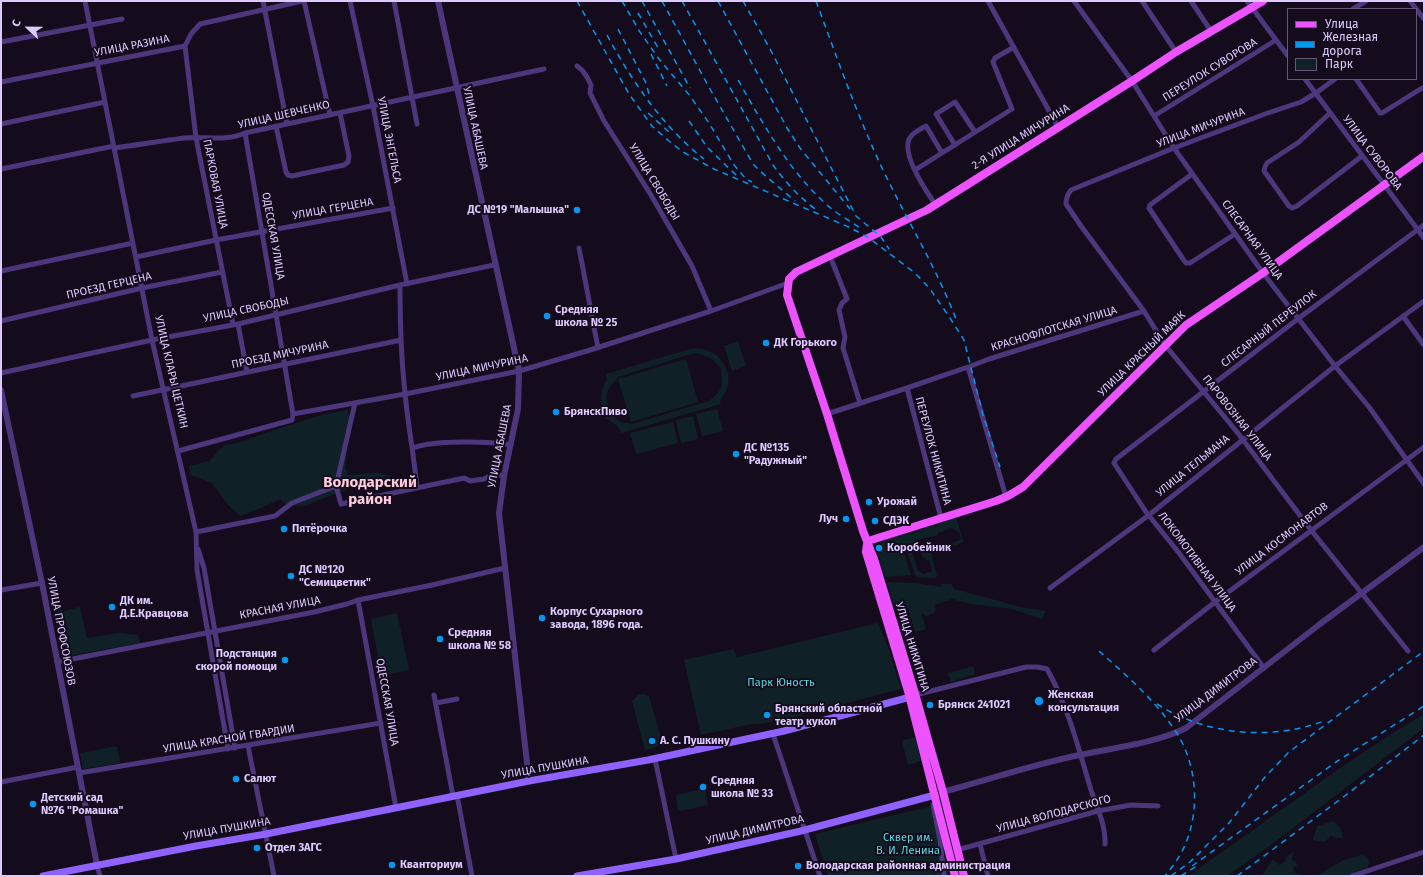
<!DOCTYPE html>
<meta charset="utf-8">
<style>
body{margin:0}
#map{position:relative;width:1425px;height:877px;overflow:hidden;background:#140c1d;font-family:"Fira Sans",sans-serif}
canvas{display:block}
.frame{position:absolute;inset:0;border:2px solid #dec9fe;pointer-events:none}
.legend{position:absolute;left:1287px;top:8px;width:130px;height:72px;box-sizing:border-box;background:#140c1d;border:1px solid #655877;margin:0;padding:5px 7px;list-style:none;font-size:12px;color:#dec9fe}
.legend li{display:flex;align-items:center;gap:8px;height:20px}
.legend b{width:20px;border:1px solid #655877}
.north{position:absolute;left:8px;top:8px;width:40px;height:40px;-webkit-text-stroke:3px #140c1d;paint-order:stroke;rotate:292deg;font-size:11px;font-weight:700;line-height:16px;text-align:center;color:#dec9fe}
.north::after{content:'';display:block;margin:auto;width:14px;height:18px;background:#dec9fe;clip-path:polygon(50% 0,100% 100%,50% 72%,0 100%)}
</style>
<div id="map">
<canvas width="1425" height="877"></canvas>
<div class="frame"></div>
<ul class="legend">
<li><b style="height:5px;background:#ec52fd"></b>Улица</li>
<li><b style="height:5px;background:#0397f0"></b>Железная дорога</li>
<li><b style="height:11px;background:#0f2127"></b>Парк</li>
</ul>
<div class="north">С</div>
</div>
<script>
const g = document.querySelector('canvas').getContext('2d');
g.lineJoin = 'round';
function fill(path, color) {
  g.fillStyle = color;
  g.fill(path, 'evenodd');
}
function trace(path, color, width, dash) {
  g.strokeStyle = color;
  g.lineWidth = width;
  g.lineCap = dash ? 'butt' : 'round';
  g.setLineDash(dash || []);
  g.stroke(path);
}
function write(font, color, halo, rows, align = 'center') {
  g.font = font + ' "Fira Sans",sans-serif';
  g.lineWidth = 4;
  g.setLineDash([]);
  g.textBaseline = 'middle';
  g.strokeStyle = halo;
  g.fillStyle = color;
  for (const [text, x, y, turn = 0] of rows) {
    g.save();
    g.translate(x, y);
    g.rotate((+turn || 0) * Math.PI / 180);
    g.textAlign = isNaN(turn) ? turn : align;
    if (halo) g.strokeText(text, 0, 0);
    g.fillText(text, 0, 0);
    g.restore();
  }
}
fill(new Path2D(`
 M738,341l8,25 -14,5 -8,-25z
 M693,348c29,-1 47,30 27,52l1,4 -100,29c-2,-9 -11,-10 -16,-16 -1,-2 -1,-4 -2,-6 -3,-12 -3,-21 4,-31l-1,-6zM694,353l6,1 12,5 9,10 1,15 -2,6 -4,5 -7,6 -77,23 -10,-2 -7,-4 -5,-6 -4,-15 2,-7 5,-7 5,-6z
 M686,359l12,43 -67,20 -13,-43z
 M717,409l6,22 -21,5 -6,-22z
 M348,410l2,8 -5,50 3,7 30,-2 13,3 -41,12 -46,18 -17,-1 -7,-6 -19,9 -21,8 -11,-10 -17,-23 -21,-8 -2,-9 20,-5 15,-16 17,-3 33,-12 51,-16z
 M693,416l5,23 -17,4 -5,-23z
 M673,422l5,21 -42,11 -6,-21z
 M956,517l7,24 -1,2 -31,10 6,23 -1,2 -20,-1 -10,-28 -3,1 8,25 -26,2 -10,-32 2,-3 29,-9c9,3 18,-6 27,-9l1,3 4,-1 -1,-3zM952,528l7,4 2,8 -27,8v1l-13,4 2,4h2l1,3h3l3,11 -8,3 -6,-3 -7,-23 2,-3v-2l2,-1 1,-2 22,-5v-2z
 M887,582l29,1 25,4 1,-3h9l3,5 71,19 21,3 -4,8 -30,-10 -41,-5 -19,-5 -17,6 1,4 -2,4 -8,3 -5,-3 5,16 -11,3 -7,-24 -12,3z
 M56,607l8,4 16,-4 7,31 32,-5 19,2 2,8 -73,13z
 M397,613l12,57 -27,6 -11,-57z
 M878,623l13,32 10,34 -107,28 -34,7h-9l-50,11 -17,-75 49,-11 4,8z
 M973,666l2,8 -24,8 -3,-9z
 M643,694l6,2 14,49 -18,5 -13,-49 6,-6z
 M1424,714v14l-160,122 -37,26h-39c78,-54 154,-113 236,-162z
 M915,737l6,24 -13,4 -6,-24z
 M117,746l3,17 -37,6 -3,-16z
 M705,789l3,16 -29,6 -1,-1 -2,-15z
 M932,806l17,70h-121l-13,-42z
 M1334,821l7,8 2,9h-7l-5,-3 -6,7 -12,-2 4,-14z
 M1295,850l-4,10 5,1 1,5 -3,1 -1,5 11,4h-42l11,-17 6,6 7,-4 -1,-3z
 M1361,855l6,2 2,5 -2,7 -23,7h-28l28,-16z`), '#0f2127');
trace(new Path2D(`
 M85,1l67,339 44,192 1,38 31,179
 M263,1l24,123
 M304,1l26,114
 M350,1l23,105 34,178
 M394,1l23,123
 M988,1l70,126
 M1074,1l58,80 42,67 89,125 72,93 34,41 55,77
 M1142,1l34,51
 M1191,1l20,30
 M1247,1l41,55
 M1410,1l14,18
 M1353,9l13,-8
 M1,42l121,-23
 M185,46l11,92 37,186
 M577,66l5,4 5,7 4,8 -1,8 14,28 47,74 41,71 19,45
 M1305,79l119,159
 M1335,79l-19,14 -15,9 -36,12 -91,34 -103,42c-4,5 -5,8 -5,14l15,22 63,85 21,34 72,87 74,98 97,121
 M1356,79l24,34h2l40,-25h2
 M1,82l184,-36 6,-12 9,-10 102,-23
 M1330,113l-31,29 -32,21 -2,4 -1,4 25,35 3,2 5,-2 65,-50
 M1154,116l122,-76
 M1,124l104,-22
 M276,126l10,46 2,3 4,1 52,-11 4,-3 1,-6 -9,-43
 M955,145l-19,-31 19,-12 20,30
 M114,148c23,-3 47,-7 70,-10 21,-2 41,4 61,-5l299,-64
 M1,169l113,-23
 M915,170l27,-17
 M1192,174l-42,31 -1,3 34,51 3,4h4l45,-29
 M935,204c-9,-13 -33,-48 -26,-65 3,-6 11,-10 17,-13l16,27 70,-44 -19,-47 2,-4 19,-11
 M579,248l19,100
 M830,256l17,43 -5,4 -3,7 6,27 -2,11 17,55
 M136,257l80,-17 177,-32
 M1,271l132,-28
 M400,285c0,36 1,72 5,108 3,32 9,63 12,95
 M1403,316l20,28
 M1,321l141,-33 80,-16
 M238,324l9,48
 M971,366l18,-7 155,-48
 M1,373l151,-33 86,-16 162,-39 94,-20
 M907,388l34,130
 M133,396l268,-56
 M355,403l-19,83 5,18 123,-26 6,3 14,-2 10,-5 10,2
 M293,414l112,-20 114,-23 68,-20 124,-40 77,-28
 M827,414l80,-26 61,-21 38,130
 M413,448c20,-8 76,-7 98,-3
 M178,451l114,-31 1,-6 -48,-281
 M196,532l79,-16 17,-13 44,-17
 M198,549l6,19 31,180
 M1050,588l99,-73 186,-149 89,-65
 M1,590l41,-7
 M358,600l38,208
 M1154,650l61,-48 209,-155
 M57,662l257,-50 33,-8 11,-4 74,-15 73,-17
 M1264,668l-85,-115 -33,-41 -32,-49 2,-4 183,-141 125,-93
 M434,695l19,101
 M915,695l111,-28h12l9,2c21,37 32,81 44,121 6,18 15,35 14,54
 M436,703l21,-4
 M773,734l47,142
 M248,746l26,130
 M655,759l21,100
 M79,773l302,-50
 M1,782l77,-15
 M457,795l15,81
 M933,805l7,35 4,36
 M980,844l8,32
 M957,850l141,-39 33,-6 27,1
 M97,865l3,11
 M1352,876l72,-24`), '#4d377c', 5);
trace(new Path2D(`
 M438,1l81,370 -1,38 -14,67 -5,37 30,268
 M1,390l41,193 55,282
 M942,792c46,-12 92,-28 138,-37 36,-8 73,-11 106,-27l134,-104 104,-77`), '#4d377c', 6);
trace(new Path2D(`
 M43,876l153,-30 70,-12 263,-53 119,-21 136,-29 130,-35
 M577,876l99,-17 125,-28 134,-36`), '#9062fd', 7);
trace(new Path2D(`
 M868,541l128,-40 12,-5 15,-9 163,-162 77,-52 161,-117
 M867,544l-1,8 42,139 47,185
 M964,876l-21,-84 -29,-102 -40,-131 -11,-28 -36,-117 -40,-119 2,-16 7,-7 131,-62 205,-129 44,-29 87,-51`), '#ec52fd', 8);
trace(new Path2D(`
 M577,1l52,93 23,32 17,15 14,11 31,17 137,59 18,10 46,35 15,16 18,26 16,25 19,75 17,52
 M622,1l18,31 19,27 31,37 19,27 25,42 12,14 6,3
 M642,1l48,87
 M662,1l48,88 43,75 7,7 35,30
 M682,1l91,164c12,17 28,34 45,46
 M718,1l69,127 13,20 50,61
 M743,1l26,46 87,169 25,21 8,12
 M816,1c21,57 41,114 67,169 24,50 53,97 73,149
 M638,13l22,38
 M618,29l28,54 4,15
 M607,35c24,45 56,92 97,124
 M651,54l16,32
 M738,80c26,45 50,90 89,125 10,9 22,15 33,23
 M648,113l21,19
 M689,121l18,26 30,29
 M1099,651c27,24 57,50 77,81 20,30 24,74 11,108 -5,14 -13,25 -22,36
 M1157,704c48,31 114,37 167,17
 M1192,866l144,-104 88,-56
 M1171,876l19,-14 39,-39 36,-46 24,-25 135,-101
 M1181,876l17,-11
 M1237,876l109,-81 78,-60`), '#0397f0', 1.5, [6, 5]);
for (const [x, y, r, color] of [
 [577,210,4,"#0397f0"],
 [547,316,4,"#0397f0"],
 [766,343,4,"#0397f0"],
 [556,412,4,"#0397f0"],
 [736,454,4,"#0397f0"],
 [869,502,4,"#0397f0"],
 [846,519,4,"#0397f0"],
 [875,521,4,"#0397f0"],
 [284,529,4,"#0397f0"],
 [879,548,4,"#0397f0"],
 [291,576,4,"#0397f0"],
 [112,607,4,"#0397f0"],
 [542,618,4,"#0397f0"],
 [440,639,4,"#0397f0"],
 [285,660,4,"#0397f0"],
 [1039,701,5,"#0397f0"],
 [930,705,4,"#0397f0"],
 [767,715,4,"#0397f0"],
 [652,741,4,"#0397f0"],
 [236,779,4,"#0397f0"],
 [703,787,4,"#0397f0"],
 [33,804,4,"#0397f0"],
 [257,848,4,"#0397f0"],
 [392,865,4,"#0397f0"],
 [798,866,4,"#0397f0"]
]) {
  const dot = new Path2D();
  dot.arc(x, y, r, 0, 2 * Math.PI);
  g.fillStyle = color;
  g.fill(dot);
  trace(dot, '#140c1d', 1.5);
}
write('11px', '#dec9fe', '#140c1d', [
 ["УЛИЦА РАЗИНА",132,46,-11],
 ["ПЕРЕУЛОК СУВОРОВА",1210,70,-32],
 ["УЛИЦА ШЕВЧЕНКО",284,115,-13],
 ["УЛИЦА АБАШЕВА",475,128,78],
 ["УЛИЦА МИЧУРИНА",1201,128,-21],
 ["2-Я УЛИЦА МИЧУРИНА",1021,137,-32],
 ["УЛИЦА ЭНГЕЛЬСА",389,140,79],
 ["УЛИЦА СУВОРОВА",1372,153,53],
 ["УЛИЦА СВОБОДЫ",654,182,59],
 ["ПАРКОВАЯ УЛИЦА",215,184,79],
 ["УЛИЦА ГЕРЦЕНА",333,209,-10],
 ["ОДЕССКАЯ УЛИЦА",273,236,80],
 ["СЛЕСАРНАЯ УЛИЦА",1252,240,54],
 ["ПРОЕЗД ГЕРЦЕНА",109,286,-13],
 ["УЛИЦА СВОБОДЫ",246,310,-12],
 ["КРАСНОФЛОТСКАЯ УЛИЦА",1054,329,-17],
 ["СЛЕСАРНЫЙ ПЕРЕУЛОК",1269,329,-38],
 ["УЛИЦА КРАСНЫЙ МАЯК",1142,354,-44],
 ["ПРОЕЗД МИЧУРИНА",280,355,-12],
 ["УЛИЦА МИЧУРИНА",482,368,-12],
 ["УЛИЦА КЛАРЫ ЦЕТКИН",171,372,77],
 ["ПАРОВОЗНАЯ УЛИЦА",1237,418,52],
 ["УЛИЦА АБАШЕВА",500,446,-79],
 ["ПЕРЕУЛОК НИКИТИНА",933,451,75],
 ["УЛИЦА ТЕЛЬМАНА",1193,466,-39],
 ["УЛИЦА КОСМОНАВТОВ",1282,539,-37],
 ["ЛОКОМОТИВНАЯ УЛИЦА",1197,562,53],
 ["КРАСНАЯ УЛИЦА",280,608,-11],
 ["УЛИЦА ПРОФСОЮЗОВ",61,631,79],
 ["УЛИЦА НИКИТИНА",912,647,73],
 ["УЛИЦА ДИМИТРОВА",1216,690,-37],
 ["ОДЕССКАЯ УЛИЦА",387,702,80],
 ["УЛИЦА КРАСНОЙ ГВАРДИИ",229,739,-9],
 ["УЛИЦА ПУШКИНА",545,768,-10],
 ["УЛИЦА ВОЛОДАРСКОГО",1054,814,-15],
 ["УЛИЦА ПУШКИНА",227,829,-10],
 ["УЛИЦА ДИМИТРОВА",755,830,-13]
]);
write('bold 11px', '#dec9fe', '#140c1d', [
 ["ДС №19 \"Малышка\"",569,210,"right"],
 ["Средняя",555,310],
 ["школа № 25",555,323],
 ["ДК Горького",774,343],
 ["БрянскПиво",564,412],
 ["ДС №135",744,448],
 ["\"Радужный\"",744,461],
 ["Урожай",877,502],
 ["Луч",838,519,"right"],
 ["СДЭК",883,521],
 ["Пятёрочка",292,529],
 ["Коробейник",887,548],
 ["ДС №120",299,570],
 ["\"Семицветик\"",299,583],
 ["ДК им.",120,601],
 ["Д.Е.Кравцова",120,614],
 ["Корпус Сухарного",550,612],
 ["завода, 1896 года.",550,625],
 ["Средняя",448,633],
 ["школа № 58",448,646],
 ["Подстанция",277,654,"right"],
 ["скорой помощи",277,667,"right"],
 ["Женская",1048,695],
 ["консультация",1048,708],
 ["Брянск 241021",938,705],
 ["Брянский областной",775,709],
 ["театр кукол",775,722],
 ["А. С. Пушкину",660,741],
 ["Салют",244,779],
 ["Средняя",711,781],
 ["школа № 33",711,794],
 ["Детский сад",41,798],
 ["№76 \"Ромашка\"",41,811],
 ["Отдел ЗАГС",265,848],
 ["Кванториум",400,865],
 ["Володарская районная администрация",806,866]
], 'left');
write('11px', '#57d9dc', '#140c1d', [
 ["Парк Юность",781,683],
 ["Сквер им.",908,838],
 ["В. И. Ленина",908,851]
]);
write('bold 15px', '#fecbde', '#140c1d', [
 ["Володарский",370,483],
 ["район",370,500]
]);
</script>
